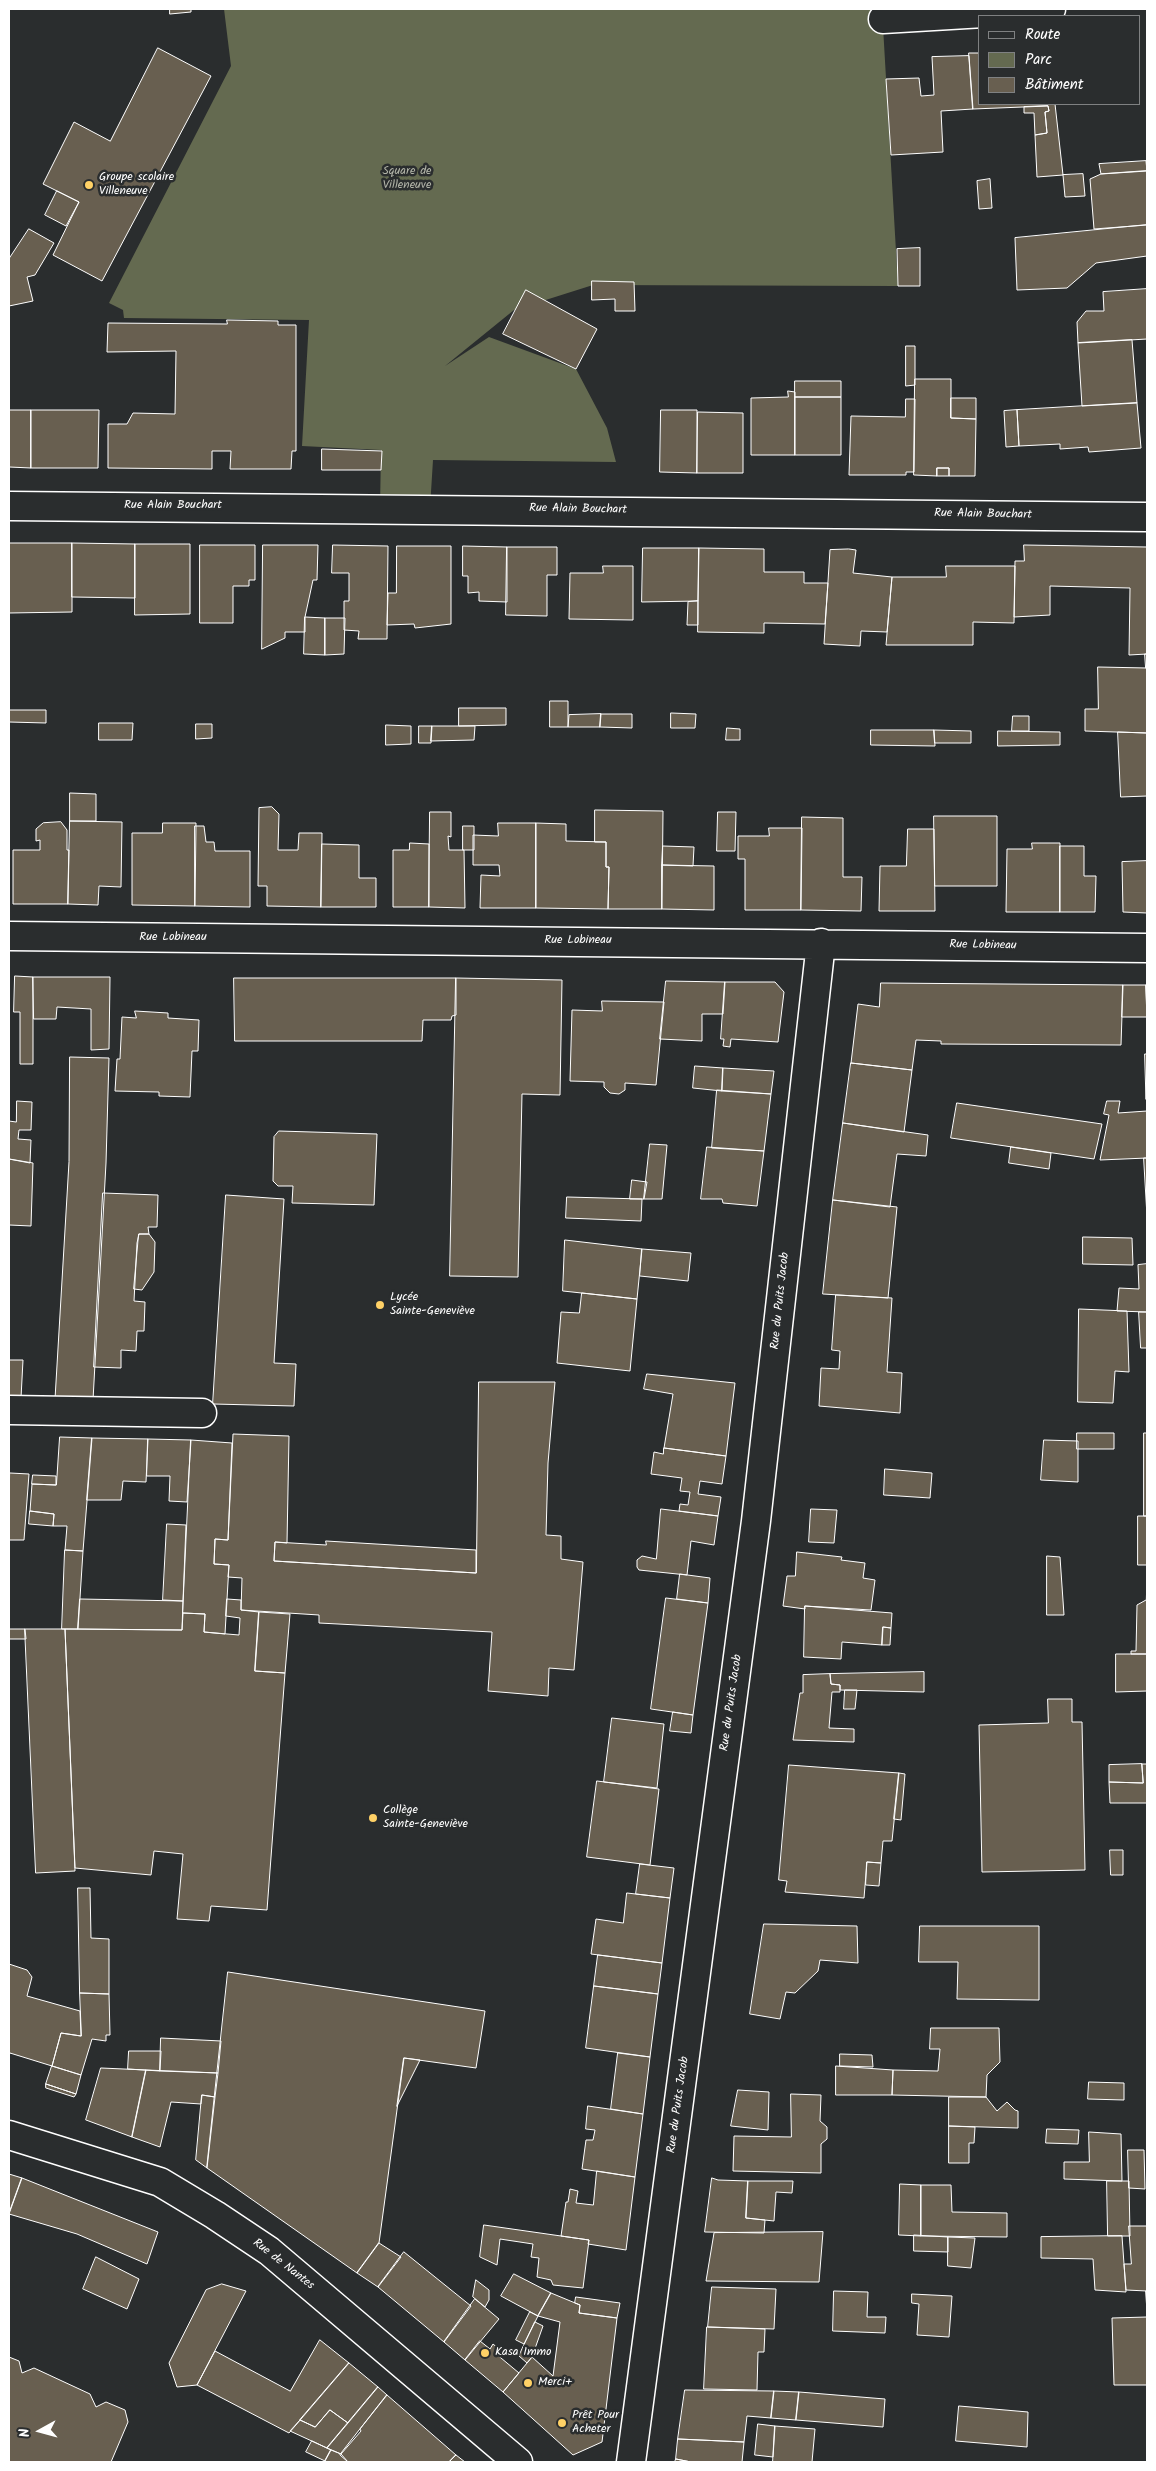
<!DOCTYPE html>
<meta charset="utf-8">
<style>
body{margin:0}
#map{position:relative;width:1156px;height:2471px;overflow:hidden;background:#2a2d2e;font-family:Kalam,sans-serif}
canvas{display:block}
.frame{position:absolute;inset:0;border:10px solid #fff;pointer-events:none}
.legend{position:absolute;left:978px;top:15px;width:162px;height:90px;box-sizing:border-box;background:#2a2d2e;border:1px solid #7f8182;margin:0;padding:6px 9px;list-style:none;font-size:15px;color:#fff}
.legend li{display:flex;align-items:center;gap:10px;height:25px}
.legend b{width:25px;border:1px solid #7f8182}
.north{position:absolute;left:15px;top:2406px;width:50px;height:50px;-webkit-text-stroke:4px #2a2d2e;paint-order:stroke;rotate:263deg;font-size:14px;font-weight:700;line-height:20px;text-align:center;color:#fff}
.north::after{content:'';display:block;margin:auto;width:18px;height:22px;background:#fff;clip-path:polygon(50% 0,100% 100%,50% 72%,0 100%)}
</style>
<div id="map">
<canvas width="1156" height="2471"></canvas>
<div class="frame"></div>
<ul class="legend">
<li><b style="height:6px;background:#2a2d2e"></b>Route</li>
<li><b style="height:14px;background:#646a50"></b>Parc</li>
<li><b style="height:14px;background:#685f50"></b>Bâtiment</li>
</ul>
<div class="north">N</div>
</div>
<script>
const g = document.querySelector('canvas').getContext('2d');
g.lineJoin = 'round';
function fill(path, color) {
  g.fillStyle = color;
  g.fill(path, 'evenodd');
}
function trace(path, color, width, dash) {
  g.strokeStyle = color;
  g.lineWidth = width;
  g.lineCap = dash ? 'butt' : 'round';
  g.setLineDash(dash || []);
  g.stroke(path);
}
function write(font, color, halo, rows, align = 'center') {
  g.font = font + ' Kalam,sans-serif';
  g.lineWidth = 5;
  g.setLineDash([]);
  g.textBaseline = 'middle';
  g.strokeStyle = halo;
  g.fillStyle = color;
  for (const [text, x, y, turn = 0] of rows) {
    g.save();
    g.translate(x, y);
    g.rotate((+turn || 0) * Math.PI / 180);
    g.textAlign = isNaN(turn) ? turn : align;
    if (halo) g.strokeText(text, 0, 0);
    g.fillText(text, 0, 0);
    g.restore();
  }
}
fill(new Path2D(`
 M224,9h658l16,277 -305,-1 -79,25 -69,56 44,-29 87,32 31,59 9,34 -183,-2 -3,48h-50l1,-58 -79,-4 7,-126 -185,-2 -1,-8 -14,-7 122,-237z`), '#646a50');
const building = new Path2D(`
 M170,9h21v3l-21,2z
 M158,48l53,28 -109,205 -49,-26 26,-53 -36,-18 31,-62 36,19z
 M969,53h11v51h75l8,71 -26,2 -2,-42 12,-2 -2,-21 4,-1 -1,-5 -75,3z
 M969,56l4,53 -32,2 2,41 -52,3 -5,-76 33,-1 2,18 13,-1 -2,-38z
 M1048,106l1,5 -4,1 2,21 -12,2 -1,-22h-10v-6z
 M1146,161l1,10 -46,3 -2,-10z
 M1147,171v54l-53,4 -4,-50 11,-5z
 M1083,174l2,22 -20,1 -2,-22z
 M990,179l2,29 -13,1 -2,-28z
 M57,191l22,11 -13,24 -21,-11z
 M1147,225v31l-51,7 -29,25 -50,2 -2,-52z
 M29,229l25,14 -19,32 -8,2 6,24 -24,5v-47z
 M920,248v38h-22l-1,-37z
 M592,281l42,1 1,29h-20v-12l-23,1z
 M1147,289v50l-69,4 -1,-21 9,-11h18l-1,-19z
 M526,290l71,39 -21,40 -73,-35z
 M227,320l51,1v4h18v126h-4l-1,18h-61l1,-18h-19v18l-104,-1v-44h19l6,-11 42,1 1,-63 -69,1 1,-29 119,1z
 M1132,340l5,63 -55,3 -4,-63z
 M906,346h9v39l-9,1z
 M915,379h36v39l25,1 -1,57h-26v-8h-12v8l-23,-1z
 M795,381h46v16h-46z
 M788,391l7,1v63h-44v-57l37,-1z
 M795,397h46v58h-46z
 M951,398h25v21l-25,-1z
 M906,399h9l-1,73h-8v3h-57l2,-59 54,1z
 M1137,403l4,45 -52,4 -1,-5 -28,2v-5l-41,2 -2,-36z
 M9,410h22v58l-22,-1z
 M31,410h68l-1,58h-67z
 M661,410h36v63l-37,-1z
 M1017,410l2,36 -13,1 -2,-36z
 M698,412l45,1v60h-46z
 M322,449l60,2 -1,19h-59z
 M937,468h12v8h-12z
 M9,543h63v69l-63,1z
 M72,543l63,1v54l-63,-1z
 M135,544h55v70l-55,1z
 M200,545h55v35h-6v6h-16v37h-33z
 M263,545h55l-1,35h-4l-8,37v15h-20v6l-23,11z
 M333,545l55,1 -1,93h-29l1,-8 -15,-1v-29h5v-28h-17z
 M1024,545l123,2v107l-18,1 1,-67 -80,-2v29l-36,2 1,-56h9z
 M397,546h54v78l-36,4 -1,-4 -27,1 1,-32h8z
 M463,546l44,1v55l-28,-1v-9l-11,1v-17h-5z
 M507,547h50v28h-10v41l-41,-1z
 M643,548h56l-1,53 -56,1z
 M699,548l65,1v23h40v11h24l-3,41 -61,-1v10l-66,-1z
 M849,549l7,1 -3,23 39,4 -5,55 -26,-1 -1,15 -36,-2 6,-94z
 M603,566h30v54l-64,-1 1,-46h33z
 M946,566h69l-1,57 -41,-1v23h-87l6,-68h54z
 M698,601v24h-11l1,-23z
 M305,617l20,1v37l-21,-1z
 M325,618h20l-1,36 -19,1z
 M1145,654h2v14h-1z
 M1098,667l49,1v65l-62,-2v-22h13z
 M550,701h18v26h-18z
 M459,708h47v17l-47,1z
 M9,710h37v13l-37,-1z
 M671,713l25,1 -1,14h-24z
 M601,714l-1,13h-32l1,-12z
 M601,714h31v14l-32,-1z
 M1013,716h16v15h-17z
 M99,723h34l-1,17h-33z
 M196,724h16v14l-16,1z
 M386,725l25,1v18l-25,1z
 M419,726h13l-1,17h-12z
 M432,726h43l-1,14 -43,1z
 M727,728l13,1v11h-14z
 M871,730h63l1,16 -64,-1z
 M934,730l37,1v12h-36z
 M998,731l62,1v13l-62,1z
 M1118,732l29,1v63l-26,1z
 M70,793l26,1v27h-26z
 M272,807l7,7 -1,36h20l1,-17h23l-1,74 -54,-1v-20h-9l1,-78z
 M595,810l68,1 -1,98h-54l1,-42h-3v-25h-11z
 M430,812h21v25l-3,-1 1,14h15l1,58 -36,-1z
 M718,812h18l-1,39h-18z
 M934,816h63v70h-62z
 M802,817l41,1v59h19l-1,34 -60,-1z
 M70,821l52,1 -1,65 -22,-1 -1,19 -30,-1z
 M61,822l6,8v20h2l-1,54h-55v-54h27v-10l-4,1v-12l7,-6z
 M163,823h33l-1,83 -63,-1v-72h30z
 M498,823h38v85h-56l1,-33 19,1 -1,-11h-26v-30l25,1z
 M536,823l30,1v17l40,1v25h3l-1,42 -72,-1z
 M195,826h9l2,16h8l1,9h35v56l-55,-1z
 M463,826h11v24h-11z
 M769,828h33l-1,82h-56v-51h-7v-23h31z
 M908,829h26l1,82h-56l1,-45h26z
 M410,843l19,1v63h-36v-57h16z
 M1032,843h28v69h-54l1,-63h25z
 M322,844l37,1v33h17v29h-55z
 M663,846l31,1 -1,19 -31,-1z
 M1060,846h24v30h12l-1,36h-35z
 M1147,861v52l-24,-1 -1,-50z
 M662,865l52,1v44l-52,-1z
 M15,976l18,1v87h-13v-52h-6z
 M33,977h77l-1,72 -18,1v-41l-34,-2 -1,12h-22z
 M234,978h222v37l-4,1 -1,4h-28l-1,21h-187z
 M456,978l106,2 -2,115 -38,-1 -4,183 -68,-1z
 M666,981l59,1 -2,32h-21v27l-42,-2z
 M725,982h50l9,10 -6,50 -47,-3 -1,8 -7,-1 1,-7h-3z
 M881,983l242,2 -2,60 -180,-1v-3l-25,-1 -4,30 -61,-7 7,-59 21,3z
 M1123,985h23l1,32h-25z
 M1146,985h1v45v-13z
 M602,1001l62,1 -8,83 -31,-2v7l-6,4 -9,-1 -6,-6v-5l-34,-1 2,-71 30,1z
 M135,1011l33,2v5l31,2 -1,31h-6l-2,46 -31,-1v-4l-44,-1 2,-32h3l2,-42 14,1z
 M1145,1054h2l-1,45z
 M70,1057l39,1 -3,105 -13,237 -38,-1 14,-237z
 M851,1063l61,7 -8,62 -61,-9z
 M695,1066l28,2 -1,23 -29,-3z
 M723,1068l51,3 -3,23 -49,-3z
 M717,1090l54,4 -7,57 -52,-3z
 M17,1101l15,1 -1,28h-12l-1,9 13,1 -1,23 -21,-4v-38l7,1z
 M1107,1101h13l-2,12 29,-2v47l-47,2 9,-45 -5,-1z
 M957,1103l145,21 -8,35 -143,-21z
 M843,1123l85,12 -2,21 -29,-2 -7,53 -57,-7z
 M279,1131l98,3 -3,71 -82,-2 1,-17h-15l-5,-5 1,-44z
 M650,1144l17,1 -5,54h-18z
 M707,1147l57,4 -7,55 -34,-3 -1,-4h-21z
 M1011,1147l40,6 -2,16 -40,-6z
 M1144,1158h3v58z
 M9,1159l24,4 -2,63 -22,-1z
 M632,1180l15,2 -3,17h-14z
 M103,1193l55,2 -1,32h-9l1,7h-10l-2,9 -3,58 11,1 -1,29h-7l-1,20 -15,-1v18l-27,-1z
 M226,1195l58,4 -10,164 22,1 -2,42 -81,-2z
 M567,1197l75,2 -1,22 -75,-3z
 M833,1200l64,7 -9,91 -65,-4z
 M139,1234h10l6,8 -1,30 -12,18 -8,-1z
 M1083,1237l49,1 1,27 -50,-1z
 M565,1240l77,9 -5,50 -74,-8z
 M642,1249l49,4 -3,28 -48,-5z
 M1147,1264v48l-30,-1 2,-23 20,1 -1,-24z
 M582,1293l55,6 -7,72 -73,-8 4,-51 18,1z
 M836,1295l56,3 -5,74 15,1 -2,40 -81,-7 2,-38 18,1 1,-18 -8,-1z
 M1079,1309l48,2 2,61 -14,-1 -2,32 -35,-1z
 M1139,1312h8v36h-6z
 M9,1360h14l-2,38h-12z
 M647,1374l88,9 -9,73 -62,-8 9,-54 -29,-5z
 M479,1382h76l-7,81 -2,72 15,1v23l22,3 -9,108 -25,-2 -1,28 -60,-5 4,-59 -173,-9v-8l-78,-5 1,-32 -14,-1 1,-12 -15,-1 1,-25 13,1 5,-106 56,2 -2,107 -12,-1 -1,19 202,12z
 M1077,1433h37v16h-37z
 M1144,1433h3v83h-3z
 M60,1437l32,1 -9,113 -18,-1 2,-24h-14l1,-12 -24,-3 2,-27 24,1z
 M92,1438l56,1 -2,43 -23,-1 -2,19h-34z
 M148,1439l43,1 -4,62 -18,-1 1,-25h-23z
 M191,1440l41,3 -4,97 -13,-1 -1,25 15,1 -4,69 -21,-2 1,-18 -22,-1z
 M1044,1440l34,1v41l-37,-2z
 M664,1448l62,8 -4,28 -22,-3 -2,13 23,3 -3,19 -39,-5 1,-7 8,1 2,-13 -10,-1 2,-13 -31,-4 3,-22 9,2z
 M885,1469l47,4 -2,25 -46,-3z
 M10,1473l19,1 -5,66h-15z
 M33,1475l23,1v9l-24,-1z
 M661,1509l57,7 -4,29 -23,-4 -4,34 -48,-5 -2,-3v-7l5,-4 14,3z
 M811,1509l26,1 -3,33 -25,-1z
 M30,1511l24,3 -1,12 -24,-2z
 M1138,1516h9v49h-9z
 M167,1524l19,1 -3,76 -20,-1z
 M326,1541l150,9v23l-202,-12 1,-19 51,3z
 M65,1550l18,1 -5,78h-16z
 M797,1552l45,5 -1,3 24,3 -2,15 12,2 -4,30 -66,-4v3l-22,-3 4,-30h8z
 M1047,1556l13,1 4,58h-17z
 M680,1574l30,4 -2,25 -31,-4z
 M1147,1578v76h-16v-3h5l1,-46 9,-5z
 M666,1598l42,5 -15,112 -42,-6z
 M80,1599l103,2 -1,29 -104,-1z
 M227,1599l14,1v10l18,2 -4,59 30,2 -18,237 -56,-4 -2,15 -32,-2 6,-65 -29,-3 -3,24 -76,-7 -10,-239 117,1 1,-17 22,1 -1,18 35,3 1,-17 -14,-2z
 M805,1606l87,7 -1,15 -8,-1 -1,18 -40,-3 -1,17 -37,-2z
 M259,1612l31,2 -5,59 -30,-2z
 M883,1627l8,1 -1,17h-8z
 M9,1629h16l1,10h-17z
 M25,1629h40l10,242 -39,2z
 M1116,1654h31v37l-31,1z
 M924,1672v20l-84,-2v-5l-9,-1 -1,-10z
 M830,1674l1,10 9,1v7h-8l-3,36 25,1v13l-61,-2 7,-47h3v-18z
 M845,1690h12l-2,19h-11z
 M1048,1699h24v23h10l3,148 -103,2 -3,-147 69,-2z
 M673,1712l20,3 -2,18 -21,-2z
 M612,1718l52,6 -7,64 -53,-6z
 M1142,1764l1,19 -34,-1v-17z
 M1142,1764h5v39h-37l-1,-21 34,1z
 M789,1765l110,8 -7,68h-9l-2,22 -14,-1 -3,36 -79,-6 2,-11 -8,-1z
 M899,1773l6,1 -4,46 -7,-1z
 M597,1781l62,8 -9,76 -63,-8z
 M1110,1850h13v25h-12z
 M867,1862l14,1 -2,23 -13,-1z
 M640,1864l34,4 -4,30 -34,-4z
 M78,1888h12l1,50 18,1v55l-29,-1z
 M627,1893l43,5 -8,65 -71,-9 5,-35 27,4z
 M764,1924l93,2 1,37 -38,-3 -2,11 -23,22 -9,-1 -6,27 -30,-5z
 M920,1926h119v74l-82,-1 1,-37h-39z
 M598,1955l64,8 -4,31 -64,-8z
 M9,1964l18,6 5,7 -5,19 53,15 1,25 -20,-3 -9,33 -42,-13 -1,3z
 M228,1972l257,39 -9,57 -72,-10 -25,185 -22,30 -150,-105z
 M594,1986l64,8 -8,63 -64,-9z
 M80,1993l29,1 1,41h-4v6l-14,-2 -11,36 -29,-9 9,-33 20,3z
 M931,2028h68l1,34 -13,13 -1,22 -94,-2 1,-25 45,1 2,-22h-10z
 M161,2038l60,3 -3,32 -58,-2z
 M129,2051h32l-1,20 -32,-2z
 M618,2053l32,4 -7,57 -32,-5z
 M840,2054l32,1 1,12 -33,-1z
 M404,2058l16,2 -23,46z
 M52,2066l29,9 -5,19 -30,-10z
 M836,2066l57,4 -1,25h-56z
 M101,2068l45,2 -14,67 -46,-17z
 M146,2070l72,3 -3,24 -13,-2 -1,9 -30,-2 -11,45 -28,-10z
 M1089,2082l35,1v17l-36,-1z
 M46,2084l30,10 -2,3 -28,-9z
 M738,2090l31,2 -1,38 -37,-4z
 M791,2094l30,1 -1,26 7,6v12l-6,5v29l-88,-2 1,-35 57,1z
 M202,2095l13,2 -8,71 -11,-8z
 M949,2097h37l11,14 10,-9 8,8 3,1v17l-69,-2z
 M588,2106l55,8 -8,63 -53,-8 4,-29h7l2,-10 -9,-1z
 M949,2126l26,1 -1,16h-5v20h-20z
 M1047,2129l32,1 -1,14 -32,-1z
 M1089,2132l32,2 1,47 -58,-2v-17h25z
 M1128,2150h16l1,39 -16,-1z
 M597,2171l38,6 -9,73 -38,-6 1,-4 -28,-4 5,-34h2l2,-13 8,2 -2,12 17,2z
 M9,2174l13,4 -13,36z
 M22,2178l136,54 -11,32 -70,-30 -68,-20z
 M712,2178l6,2 30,1 -2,37 19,2 -1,13 -59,-1z
 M748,2181h45l-1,12 -16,-1 -2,29 -28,-3z
 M1107,2181h22l1,55h-22z
 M900,2184l21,1v51l-22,-1z
 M921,2185h30l1,27 55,1v24l-86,-1z
 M484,2225l105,15 -6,48 -30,-3 -2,-5 -14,-3 2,-19 -8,-1 2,-13 -33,-5 -3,26 -17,-8z
 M1129,2226h18v65l-21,-1 -2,-26h7z
 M823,2232l-4,50 -113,-1 8,-48z
 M914,2235l34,2v15l-34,-1z
 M1122,2236l4,56 -31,-2 -2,-31 -52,-1v-21z
 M948,2237l27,1 -4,30 -23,-2z
 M379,2243l22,14 -23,30 -21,-14z
 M404,2252l67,54 -27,36 -66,-55z
 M96,2257l43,22 -12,30 -44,-20z
 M514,2274l37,19 -13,23 -37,-20z
 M476,2280l13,10v10l-4,7 -12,-10z
 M222,2284l24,7 -49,94 -20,2 -8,-24 37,-73z
 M712,2287l64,2 -2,40 -66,-2z
 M834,2291l34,1 -1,25h19l-1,16 -52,-2z
 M1146,2291h1v94h-33l-2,-67 35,-1z
 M551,2293l29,12 -1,8 38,5 -15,124 -29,13 -70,-63 29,-35 21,19 7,-54 -22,-6z
 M912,2294l40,2 -3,41 -32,-2 2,-31 -7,-1z
 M576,2297l44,6 -3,15 -38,-5 1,-8 -5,-2z
 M475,2299l24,20 -34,41 -21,-18z
 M530,2312l8,4 -14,28 -8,-4z
 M535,2322l8,4 -11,31 -5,6 -8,-7z
 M707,2327l58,2 -1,23h-6l-1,38 -53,-1z
 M320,2340l29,23 -60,70 -92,-48 18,-34 75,40z
 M480,2341l10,8 3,-5 6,5 -4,4 24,20 -16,19 -38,-32z
 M9,2357l10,4 3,12 12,-5 56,26 6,13 10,-5 19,8 3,12 -17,40h-102z
 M349,2363l29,24 -30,36 -18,-13 -15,17 -15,-7z
 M378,2387l9,8 -27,34 1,2 -20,23 -14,-6z
 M685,2390l89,1 -3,27 -24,-2 -3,26 -66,-3z
 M774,2391l25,1 -3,28 -25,-2z
 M799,2392l86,7 -2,28 -87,-7z
 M387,2395l69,60 -7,7h-101l-8,-7z
 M959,2406l69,6 -1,35 -71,-6z
 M330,2410l18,13 -21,25 -37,-17 10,-11 15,7z
 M758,2424l17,2 -2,31 -18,-2z
 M775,2426l40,3 -3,33h-39z
 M678,2439l66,3 -2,20h-51l-15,-3z
 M312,2441l19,9 -6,11 -19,-9z
 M331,2450l10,4 7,8h-21l-2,-1z
 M456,2455l9,7h-16z
 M676,2459l15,3h-16z`);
fill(building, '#685f50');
trace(building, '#fff', 1);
const minor = new Path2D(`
 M883,19l168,-10
 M9,506l1138,11
 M9,936l1138,12
 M9,1410l193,3
 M9,2135l151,47 55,33 54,36 249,211
 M631,2462l125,-941 65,-578`);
trace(minor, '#fff', 31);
trace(minor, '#2a2d2e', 28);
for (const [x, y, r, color] of [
 [89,185,5,"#ffd166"],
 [380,1305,5,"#ffd166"],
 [373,1818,5,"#ffd166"],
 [485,2353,5,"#ffd166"],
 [528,2383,5,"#ffd166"],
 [562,2423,5,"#ffd166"]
]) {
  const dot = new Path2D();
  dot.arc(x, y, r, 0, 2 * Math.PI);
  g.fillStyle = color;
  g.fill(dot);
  trace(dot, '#2a2d2e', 2);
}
write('12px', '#b2b4a8', '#2a2d2e', [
 ["Square de",407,172],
 ["Villeneuve",407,186]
]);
write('12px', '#fff', '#2a2d2e', [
 ["Groupe scolaire",99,178],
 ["Villeneuve",99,192],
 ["Lycée",390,1298],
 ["Sainte-Geneviève",390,1312],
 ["Collège",383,1811],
 ["Sainte-Geneviève",383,1825],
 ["Kasa Immo",495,2353],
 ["Merci+",538,2383],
 ["Prêt Pour",572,2416],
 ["Acheter",572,2430]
], 'left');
write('12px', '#fff', '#2a2d2e', [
 ["Rue Alain Bouchart",173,506],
 ["Rue Alain Bouchart",578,510,1],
 ["Rue Alain Bouchart",983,515,1],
 ["Rue Lobineau",173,938],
 ["Rue Lobineau",578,941],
 ["Rue Lobineau",983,946,1],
 ["Rue du Puits Jacob",781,1301,-84],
 ["Rue du Puits Jacob",732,1703,-82],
 ["Rue du Puits Jacob",679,2105,-82],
 ["Rue de Nantes",283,2265,38]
]);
</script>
